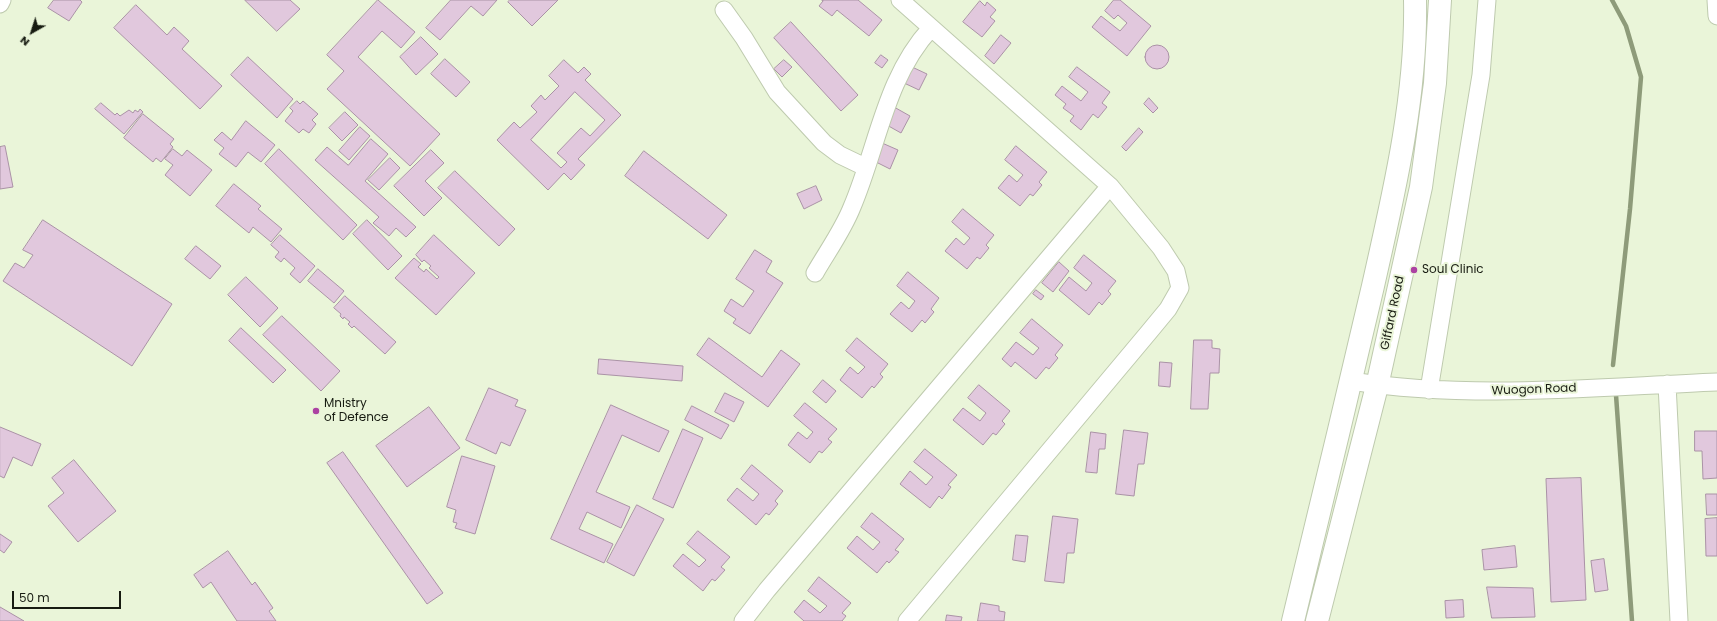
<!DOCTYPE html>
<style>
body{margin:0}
#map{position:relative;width:1717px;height:621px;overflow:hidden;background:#eaf5d9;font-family:Poppins,sans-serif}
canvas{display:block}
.north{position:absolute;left:12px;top:12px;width:40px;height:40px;-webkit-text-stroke:3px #eaf5d9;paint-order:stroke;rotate:219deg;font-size:11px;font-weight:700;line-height:16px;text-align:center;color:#171b11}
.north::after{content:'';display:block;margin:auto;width:14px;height:18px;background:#171b11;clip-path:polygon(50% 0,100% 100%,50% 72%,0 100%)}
.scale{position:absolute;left:12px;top:591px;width:109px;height:18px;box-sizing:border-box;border:2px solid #171b11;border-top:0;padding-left:5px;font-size:12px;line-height:14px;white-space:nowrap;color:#171b11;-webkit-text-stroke:3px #eaf5d9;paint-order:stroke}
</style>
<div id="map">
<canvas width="1717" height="621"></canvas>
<div class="north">N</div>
<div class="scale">50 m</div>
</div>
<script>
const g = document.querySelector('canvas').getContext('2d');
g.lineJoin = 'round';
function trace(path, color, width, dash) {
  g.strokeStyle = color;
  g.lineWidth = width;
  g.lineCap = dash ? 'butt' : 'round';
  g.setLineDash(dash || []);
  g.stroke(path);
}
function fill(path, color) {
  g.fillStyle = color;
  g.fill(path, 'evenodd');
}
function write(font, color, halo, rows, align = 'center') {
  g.font = font + ' Poppins,sans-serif';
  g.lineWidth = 4;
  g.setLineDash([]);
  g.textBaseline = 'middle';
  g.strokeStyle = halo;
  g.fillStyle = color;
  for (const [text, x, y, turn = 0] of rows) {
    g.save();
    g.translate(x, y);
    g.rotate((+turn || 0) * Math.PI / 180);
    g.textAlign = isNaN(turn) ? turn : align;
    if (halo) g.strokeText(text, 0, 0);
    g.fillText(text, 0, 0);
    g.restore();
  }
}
trace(new Path2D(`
 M1612,0l14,26 15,51 -11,132 -17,156
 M1616,395l16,226`), '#8e9b7a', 4.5);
const building = new Path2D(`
 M54,0h26l2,2 -13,19 -21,-13z
 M245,0h45l10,9 -23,22z
 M378,0l37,32 -14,16 -19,-17 -24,26 82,77 -30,32 -83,-77 17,-18 -17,-16z
 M451,0h46l-14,16 -12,-10 -31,34 -14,-12z
 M510,0h48l-26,26 -24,-24z
 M822,0h36l24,20 -13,16 -32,-26 -5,6 -13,-10 4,-5z
 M1114,0h6l31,26 -24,30 -35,-29 9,-11 19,15 7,-8 -9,-8 -4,4 -9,-8z
 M980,1l5,5 2,-4 9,8 -6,7 5,4 -13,16 -19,-15z
 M136,5l31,30 7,-8 15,14 -7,8 40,37 -22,23 -86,-81z
 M791,22l67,73 -17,16 -67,-73z
 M1001,35l10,8 -17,21 -9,-8z
 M421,37l17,17 -22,21 -16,-18z
 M1145 57a12 12 0 1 1 24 0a12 12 0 1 1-24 0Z
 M881,55l7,5 -6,8 -7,-5z
 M248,57l45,42 -16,19 -46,-43z
 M445,59l25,23 -14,15 -25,-23z
 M564,60l14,13 6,-6 7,7 -6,6 36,35 -43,44 7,6 -14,15 -7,-7 -16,17 -51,-50 17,-18 6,6 17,-16 -6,-6 10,-11 4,5 14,-14 -10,-10zM575,92l30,28 -15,16 -9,-8 -24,25 10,9 -6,6 -30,-28z
 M784,60l8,7 -10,10 -8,-8z
 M912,67l15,7 -8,16 -15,-7z
 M1077,67l33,25 -8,11 5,4 -9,11 -5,-4 -12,16 -11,-9 4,-5 -11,-8 3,-4 -11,-9 7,-9 19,15 7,-9 -19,-15z
 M1149,98l9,10 -5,5 -9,-9z
 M297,101l3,3 3,-3 15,13 -6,6 4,4 -7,9 -6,-4 -4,4 -14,-12 8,-10 -3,-3z
 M101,103l14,12 2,-2 3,3 9,-6 4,3 2,-3 3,2 2,-3 3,3 -19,22 -29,-25z
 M894,107l16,9 -9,17 -16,-9z
 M345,112l13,13 -16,16 -13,-13z
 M143,114l31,25 -4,5 3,3 -12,15 -5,-4 -3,4 -29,-24z
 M246,121l29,24 -14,17 -13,-10 -12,15 -17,-13 5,-6 -10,-8 8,-8 9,8z
 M360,127l10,9 -21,24 -10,-9z
 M1139,128l4,4 -17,19 -4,-4z
 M371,139l17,15 -23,27 51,46 -10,10 -10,-9 -7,8 -16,-13 6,-6 -64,-57 12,-13 21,18z
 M882,143l16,7 -8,19 -16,-8z
 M5,146l8,41 -13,2v-42z
 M1016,146l31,26 -8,10 3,3 -9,11 -3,-2 -10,12 -22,-18 11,-13 8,7 6,-7 -18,-15z
 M173,149l9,7 5,-6 25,20 -22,26 -25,-21 8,-10 -8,-6z
 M279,149l78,76 -14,15 -78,-76z
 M431,150l13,13 -19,18 17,17 -18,18 -30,-30z
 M644,151l83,64 -19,24 -83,-63z
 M390,158l10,10 -21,22 -11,-10z
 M455,171l60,58 -16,17 -61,-58z
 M234,184l27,22 -3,3 24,20 -11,13 -18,-15 -4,6 -33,-27z
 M816,186l6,14 -18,9 -7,-15z
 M963,209l31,26 -8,10 3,3 -9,11 -3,-2 -10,12 -22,-18 11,-13 8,7 6,-7 -18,-16z
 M43,220l129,84 -40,62 -129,-85 12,-18 9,5 9,-13 -10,-5z
 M367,220l35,36 -14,14 -35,-36z
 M280,235l35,31 -15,17 -10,-9 5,-6 -11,-10 -3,4 -6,-5 4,-5 -8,-7z
 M434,235l41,38 -39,42 -41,-37 19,-20 7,6 -3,3 6,5 2,-3 11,10 2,-2 -10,-9 2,-2 -7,-6 -2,2 -6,-7z
 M196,246l25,20 -11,13 -25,-20z
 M755,250l17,11 -6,11 17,11 -33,51 -17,-11 3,-4 -12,-8 7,-12 12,8 11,-16 -18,-12z
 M1084,255l32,26 -8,10 3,3 -9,11 -3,-3 -10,13 -30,-25 10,-13 17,14 6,-8 -18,-15z
 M1059,262l10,9 -16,21 -11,-9z
 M318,269l26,22 -10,12 -26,-22z
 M908,272l31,26 -8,11 3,3 -9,11 -3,-3 -10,12 -22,-18 11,-12 8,7 6,-8 -18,-15z
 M246,277l32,31 -18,19 -32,-32z
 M1036,290l8,6 -3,4 -8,-6z
 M345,296l51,46 -11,12 -31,-28 -2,2 -4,-4 2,-2 -6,-5 -1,2 -3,-3 1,-2 -7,-6z
 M282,316l58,55 -19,20 -58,-56z
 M1032,319l31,26 -8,10 3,3 -9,11 -3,-2 -10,12 -21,-17 -4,5 -9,-8 14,-17 17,13 6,-7 -19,-15z
 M241,328l45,42 -13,13 -44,-42z
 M709,338l53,39 19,-27 19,14 -32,43 -71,-52z
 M857,338l31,26 -8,10 3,3 -9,11 -2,-2 -10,12 -22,-18 10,-13 8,7 7,-7 -19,-16z
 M1194,340h18v8l8,1 -1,24h-9l-2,36h-17z
 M599,359l84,7 -1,15 -84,-7z
 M1160,362l12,1 -2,24 -11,-1z
 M823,380l13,11 -10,12 -13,-11z
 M979,385l31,26 -8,10 3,3 -9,11 -3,-2 -10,12 -30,-25 10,-12 17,13 6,-8 -18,-15z
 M489,388l29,12 -3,6 11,4 -16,36 -9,-4 -5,12 -30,-14z
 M725,393l19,9 -10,20 -19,-10z
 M805,403l32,26 -9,10 4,3 -10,11 -3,-2 -9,12 -22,-18 10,-13 9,7 6,-7 -19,-16z
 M611,405l58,26 -10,21 -37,-17 -26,57 34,15 -9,21 -34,-16 -8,17 34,15 -9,19 -53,-24z
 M692,406l37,19 -8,14 -36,-19z
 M429,407l31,41 -53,39 -31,-41z
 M0,427l41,17 -9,22 -19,-9 -9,21 -4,-2z
 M683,429l20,9 -30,70 -20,-9z
 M1124,430l24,3 -4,31h-6l-4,32 -18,-2z
 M1695,431h22v47l-14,1 -1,-28h-7z
 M1091,432l15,2 -1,15h-6l-2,24 -11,-1z
 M925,449l32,26 -9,10 3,2 -9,12 -3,-3 -9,12 -30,-24 10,-13 16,14 7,-8 -19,-15z
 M343,452l100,141 -16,11 -100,-141z
 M462,456l33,10 -20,68 -20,-6 2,-5 -4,-1 3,-12 -9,-3z
 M74,460l42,51 -38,31 -30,-36 16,-13 -12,-15z
 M752,465l31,26 -8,10 3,3 -9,11 -3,-2 -10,12 -29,-25 10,-12 16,13 6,-7 -18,-15z
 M1581,478l5,122 -35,2 -5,-123z
 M1706,494h11v21h-10z
 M637,505l27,14 -30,57 -27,-14z
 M872,513l32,26 -9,11 4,2 -10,11 -2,-2 -10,12 -30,-25 10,-12 16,14 7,-8 -19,-15z
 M1053,516l25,3 -4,34h-7l-3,30 -19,-2z
 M1717,518v38h-11l-1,-37z
 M698,531l32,26 -9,10 4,3 -10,11 -3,-2 -9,12 -30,-25 10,-12 16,13 7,-7 -19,-16z
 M0,534l12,8 -8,11 -4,-3z
 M1016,535l12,1 -3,26 -12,-2z
 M1515,546l2,21 -33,3 -2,-20z
 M228,551l24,34 3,-3 18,26 -4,3 7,10h-39l-26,-39 -8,6 -9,-13z
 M1604,559l4,31 -13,2 -4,-31z
 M819,577l32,26 -9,10 4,3 -4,5h-38l-10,-9 10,-12 16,13 7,-7 -19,-15z
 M1487,587l46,1 2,29 -43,1z
 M1463,600l1,17 -18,1 -1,-17z
 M981,603l18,3v5l6,1 -1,9h-26z
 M0,607l24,14h-24z
 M947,615l15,2 -1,4h-15z`);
fill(building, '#e1c8dd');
trace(building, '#aa92a6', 1);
const minor = new Path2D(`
 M900,0l210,186 51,62 15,23 4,17 -12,21 -19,23 -242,289
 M1716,0l1,16
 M0,4l2,-4
 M724,10l20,28 33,54 47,51 16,12 25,12
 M815,273c12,-21 28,-43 37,-66 26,-61 33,-129 79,-179
 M1351,381c121,19 244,6 366,1
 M1667,384l12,237
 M1429,390l52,-315 6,-75
 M743,621l24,-31 343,-404`);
const major = new Path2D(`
 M1293,621c27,-112 54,-223 80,-335 21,-93 44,-190 42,-286
 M1317,621l60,-235 44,-199 14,-104 5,-83`);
trace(minor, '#becaae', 19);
trace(major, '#becaae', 24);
trace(minor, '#fff', 17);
trace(major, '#fff', 22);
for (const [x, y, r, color] of [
 [1414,270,4,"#ac41a2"],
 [316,411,4,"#ac41a2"]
]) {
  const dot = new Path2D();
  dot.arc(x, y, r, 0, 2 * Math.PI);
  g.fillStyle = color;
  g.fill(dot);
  trace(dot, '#eaf5d9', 1.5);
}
write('12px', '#171b11', '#eaf5d9', [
 ["Soul Clinic",1422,270],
 ["Mnistry",324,404],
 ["of Defence",324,418]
], 'left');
write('12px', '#171b11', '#eaf5d9', [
 ["Giffard Road",1393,313,-78],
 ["Wuogon Road",1534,390,-2]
]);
</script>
